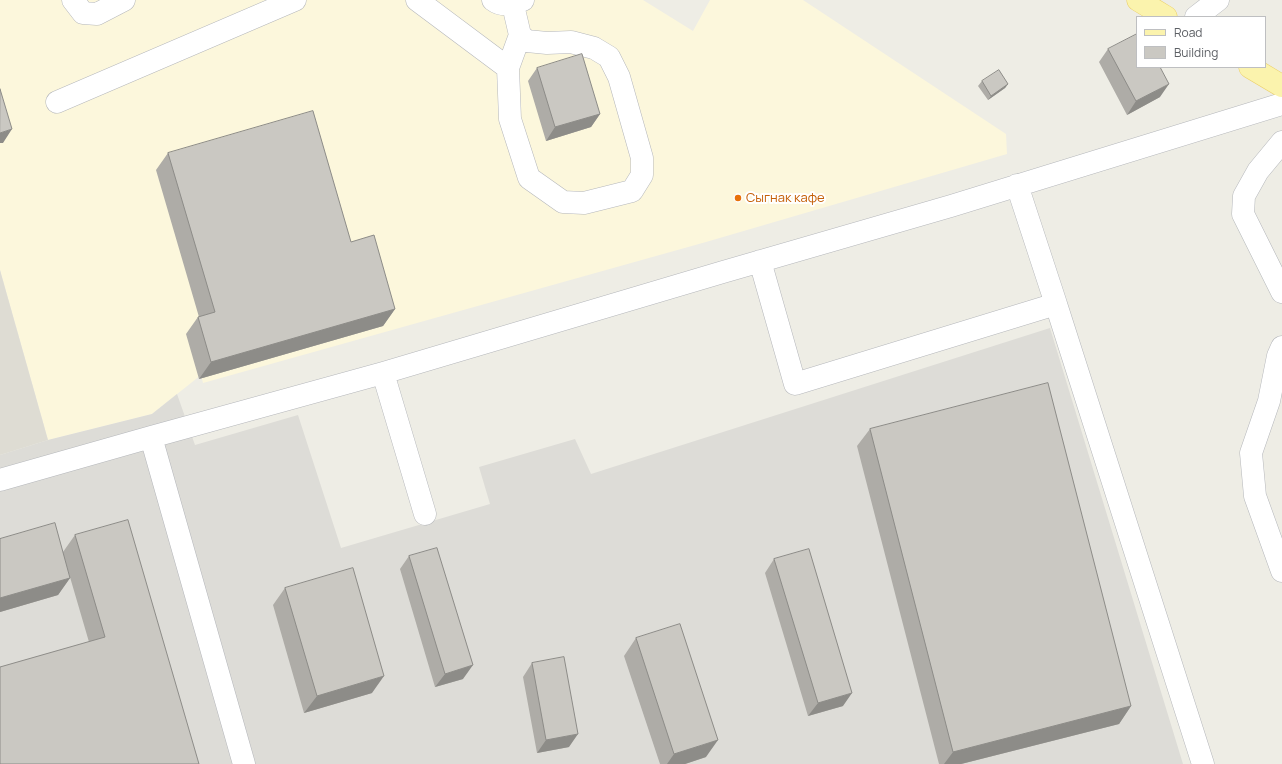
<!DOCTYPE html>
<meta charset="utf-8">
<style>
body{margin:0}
#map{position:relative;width:1282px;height:764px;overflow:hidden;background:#eeede5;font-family:Manrope,sans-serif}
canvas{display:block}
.legend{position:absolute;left:1136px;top:16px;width:130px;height:52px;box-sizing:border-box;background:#fff;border:1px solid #bebfc1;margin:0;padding:5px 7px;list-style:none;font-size:12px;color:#5d6065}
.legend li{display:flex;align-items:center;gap:8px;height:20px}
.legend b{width:20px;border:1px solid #bebfc1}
</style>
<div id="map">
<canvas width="1282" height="764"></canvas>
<ul class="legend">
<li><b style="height:5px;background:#fbf3ad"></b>Road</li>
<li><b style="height:11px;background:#cac8c2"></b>Building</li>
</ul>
</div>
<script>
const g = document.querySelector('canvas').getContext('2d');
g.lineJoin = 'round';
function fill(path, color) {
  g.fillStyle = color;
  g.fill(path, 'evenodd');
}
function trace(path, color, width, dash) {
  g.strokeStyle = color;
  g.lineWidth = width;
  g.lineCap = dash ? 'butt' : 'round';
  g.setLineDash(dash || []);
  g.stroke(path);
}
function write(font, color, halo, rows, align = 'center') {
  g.font = font + ' Manrope,sans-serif';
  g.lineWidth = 4;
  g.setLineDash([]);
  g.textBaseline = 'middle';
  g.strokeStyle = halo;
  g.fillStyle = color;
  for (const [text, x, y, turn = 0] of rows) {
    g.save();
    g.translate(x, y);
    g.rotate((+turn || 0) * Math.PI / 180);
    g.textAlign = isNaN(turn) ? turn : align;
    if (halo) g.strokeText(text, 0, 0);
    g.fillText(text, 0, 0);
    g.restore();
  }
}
fill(new Path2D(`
 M0,0h643l50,31 17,-31h93l203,134 1,20 -301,88 -503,141 -2,-8 -49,39 -104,26 -48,-170z`), '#fcf7dc');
fill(new Path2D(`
 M1050,328l133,436h-1183v-309l48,-15 104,-26 25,-20 18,51 103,-30 43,133 149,-44 -11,-37 96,-28 16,35z`), '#dddcd7');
fill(new Path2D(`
 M0,270l48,170 -48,15z`), '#dedcd3');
const minor = new Path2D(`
 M73,0l10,13 14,1 27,-14
 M417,0l91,68
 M493,0c9,7 21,4 30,0
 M513,5l7,30 -12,33 2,51 19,59 34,24 21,1 48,-12 10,-16v-17l-23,-81 -10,-20 -15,-9 -23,-6 -24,1 -20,-2 -7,-6
 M1196,17l22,-17
 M57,102l238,-102
 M1282,142l-24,29 -14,25 -1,18 39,78
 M760,261l35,123 261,-80 -39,-119
 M1056,304l147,460
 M1282,347l-4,9 -9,45 -18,52 4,43 27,75
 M383,373l42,141
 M151,437l93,327
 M0,480l151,-43 232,-64 340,-101 228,-66 331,-102`);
const major = new Path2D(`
 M1138,0l28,17
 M1250,67l32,19`);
trace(minor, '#b5b7bb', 23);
trace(major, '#ebcd62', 23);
trace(minor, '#fff', 22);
trace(major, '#fbf3ad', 22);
fill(new Path2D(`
 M1108,49l52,48 -33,18 -28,-53z
 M537,68l63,46 -9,13 -45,14 -18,-60z
 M982,81l26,3 -3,4 -17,12 -10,-14z
 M168,153l183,89 44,67 -12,17 -184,53 -13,-45 12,-17h1l-43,-147z
 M870,429l261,277 -12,18 -158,40h-22l-82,-318z
 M75,535l124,229 -110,-122 -24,-82 5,18 -12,17 -58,17v-73l63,13z
 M409,556l54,123 -28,8 -35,-118z
 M774,559l69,147 -35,10 -43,-143z
 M285,588l87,105 -68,20 -31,-108z
 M636,638l70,119 -21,7h-25l-36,-108z
 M532,663l37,84 -32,6 -14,-76z`), '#aeaca7');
fill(new Path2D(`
 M1008,84l-3,4 -17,12 3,-4z
 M1169,84l-9,13 -33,18 9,-14z
 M600,114l-9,13 -45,14 9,-14z
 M12,129l-9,14h-3v-10z
 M395,309l-12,17 -184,53 12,-17z
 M70,578l-12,17 -58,17v-14z
 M473,665l-10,14 -28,8 10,-13z
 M384,676l-12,17 -68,20 13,-17z
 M852,693l-9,13 -35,10 10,-13z
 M1131,706l-12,18 -158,40h-17l9,-12z
 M578,734l-9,13 -32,6 9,-13z
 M718,740l-12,17 -21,7h-18l7,-10z`), '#8d8c88');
const building = new Path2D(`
 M1137,34v33h23l9,17 -33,17 -28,-52z
 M582,54l18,60 -45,13 -18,-59z
 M999,70l9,14 -17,12 -9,-15z
 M0,89l12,40 -12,4z
 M313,111l38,131 23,-7 21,74 -184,53 -13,-45 17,-5 -47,-159z
 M1048,383l83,323 -178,46 -83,-323z
 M128,520l71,244h-199v-97l105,-30 -30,-102z
 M55,523l15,55 -70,20v-59z
 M437,548l36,117 -28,9 -36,-118z
 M809,549l43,144 -34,10 -44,-144z
 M353,568l31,108 -67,20 -32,-108z
 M680,624l38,116 -44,14 -38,-116z
 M564,657l14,77 -32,6 -14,-77z`);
fill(building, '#cac8c2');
trace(building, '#8d8c88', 1);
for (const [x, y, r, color] of [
 [738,198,4,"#e8710a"]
]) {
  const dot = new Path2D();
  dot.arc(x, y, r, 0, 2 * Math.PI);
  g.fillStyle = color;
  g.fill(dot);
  trace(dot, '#fff', 1.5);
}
write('13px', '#c56008', '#fff', [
 ["Сыгнак кафе",746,198]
], 'left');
</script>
